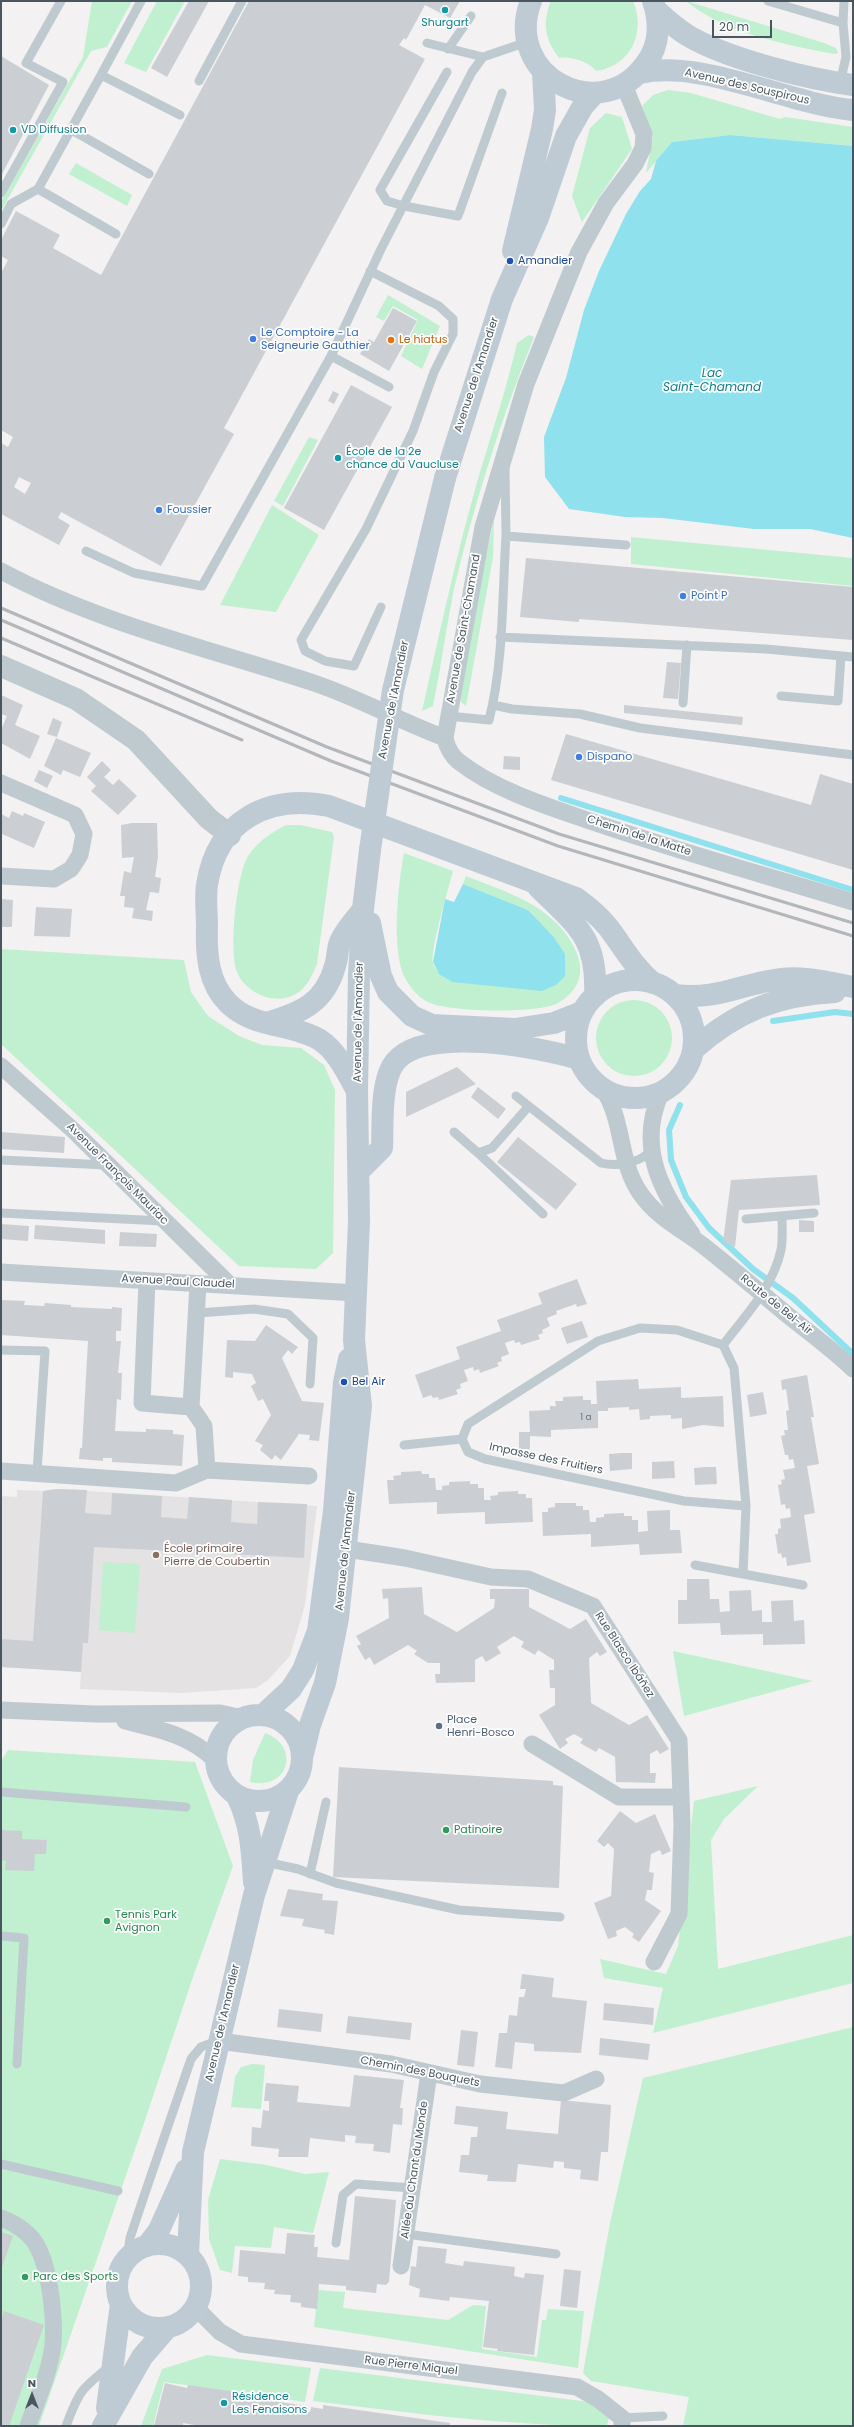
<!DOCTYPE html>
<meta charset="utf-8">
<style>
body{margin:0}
#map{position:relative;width:854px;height:2427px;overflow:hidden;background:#f3f1f1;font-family:Poppins,sans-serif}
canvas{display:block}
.frame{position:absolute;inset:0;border:2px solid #49565f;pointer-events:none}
.north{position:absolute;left:12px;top:2375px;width:40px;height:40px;-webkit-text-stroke:3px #fff;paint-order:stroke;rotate:0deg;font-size:11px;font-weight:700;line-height:16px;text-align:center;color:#49565f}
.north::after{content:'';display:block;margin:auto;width:14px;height:18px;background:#49565f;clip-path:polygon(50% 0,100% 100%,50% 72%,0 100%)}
.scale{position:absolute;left:712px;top:20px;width:60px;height:18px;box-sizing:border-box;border:2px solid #49565f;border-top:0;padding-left:5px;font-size:12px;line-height:14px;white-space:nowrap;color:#49565f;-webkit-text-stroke:3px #fff;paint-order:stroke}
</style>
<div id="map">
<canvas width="854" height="2427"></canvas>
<div class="frame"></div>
<div class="north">N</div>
<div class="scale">20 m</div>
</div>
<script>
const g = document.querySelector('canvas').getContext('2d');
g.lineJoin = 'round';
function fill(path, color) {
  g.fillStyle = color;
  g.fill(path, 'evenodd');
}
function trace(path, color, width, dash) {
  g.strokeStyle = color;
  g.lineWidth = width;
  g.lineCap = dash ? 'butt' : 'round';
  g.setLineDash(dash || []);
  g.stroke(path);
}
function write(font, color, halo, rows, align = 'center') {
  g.font = font + ' Poppins,sans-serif';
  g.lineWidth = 3.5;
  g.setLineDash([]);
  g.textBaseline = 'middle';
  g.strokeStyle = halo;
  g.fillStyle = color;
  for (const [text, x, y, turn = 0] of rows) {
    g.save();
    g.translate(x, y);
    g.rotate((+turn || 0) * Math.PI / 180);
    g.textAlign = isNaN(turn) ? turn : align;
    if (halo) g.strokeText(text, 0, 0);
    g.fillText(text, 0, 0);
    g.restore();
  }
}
fill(new Path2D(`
 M58,1489l259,17 -12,99 -15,51 -22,24 -12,8 -76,5 -100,-4 1,-18 -80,-4v-171l16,1v-7l28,1z`), '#e4e2e3');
fill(new Path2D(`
 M92,1h40l-25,46 -16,4 -90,160v-9l82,-145z
 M157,1h28l-39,71 -22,-9z
 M551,1h82c13,30 -1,65 -37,70 -7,-9 -25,-15 -37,-13 -14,-19 -17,-35 -8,-57z
 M686,1l138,42 12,5 2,5 -4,1c-47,-9 -110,-21 -148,-53z
 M668,90l23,3 89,26 5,-2 68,10v19l-123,-11 -58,7 -26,31 7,-36 -11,-31 11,-11z
 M606,113l16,4 10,32 -50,73 -10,-26 18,-68z
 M76,163l56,32 -5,11 -58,-32z
 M388,295l52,31 -18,43 -21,-13 17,-36 -25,-14 -9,15 -8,-4z
 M529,335l5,2c-33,82 -60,167 -80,252 -8,39 -13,78 -21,117l-11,5c17,-75 33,-151 54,-225 14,-48 30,-95 41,-143z
 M309,437l9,3 -35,66 -9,-5z
 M272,505l47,30 -43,77 -56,-7z
 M494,518l-1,39 -27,149 -5,-4 -1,-13z
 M631,537l222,21v28l-222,-22z
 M286,825h14l32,7 2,5 -17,127c-5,11 -10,24 -21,30 -20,12 -50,0 -59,-22 -8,-21 -1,-94 10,-114 9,-16 24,-25 39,-33z
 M404,853l49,18c-4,15 -23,80 -20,92 3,10 11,14 19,19l112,-28 -11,-18 -25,-26 -65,-26 3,-8c40,16 87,29 108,71 4,8 7,17 6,26 -1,13 -10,23 -22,30 -20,11 -106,9 -128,0 -10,-4 -20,-15 -25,-25 -14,-27 -7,-94 -1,-125z
 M1,949l183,11 7,32 17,24 31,20 23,9 39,3 23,17 11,25 -2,163 -17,16 -77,-3 -238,-222z
 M596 1038a38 38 0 1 1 76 0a38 38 0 1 1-76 0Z
 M103,1562l37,2 -5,69 -36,-3z
 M673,1651l140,30 -129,35z
 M265,1733c36,13 24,58 -15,49l3,-22z
 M8,1750l187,12 38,104 -40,111 -52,155 -102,294h-38v-665z
 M758,1786l-34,33 -13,21 7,129 135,-34v48l-200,50 10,-45 -59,-10 -4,-19 66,15 12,-28 16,-145z
 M853,2027v399h-170l6,-29 -98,-16 -8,-8 27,-150 33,-145z
 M252,2064l13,1 -4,44 -30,-2 4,-30 6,-10z
 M220,2159l47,6 38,9 24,-2 -16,61 -39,-6 -3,21 -36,-2 -3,27 -12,-3 -11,-31 -1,-39z
 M318,2290l27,2 -2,16 105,12 25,-15 13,1 -4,43 55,8 5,-37h4l2,-11 36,2 -6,57 -264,-41z
 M207,2355l104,13 -6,34 -141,-20 -11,44h-12l21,-57z
 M320,2368l270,34 19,15 -2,9c-99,0 -196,-13 -294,-25z`), '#c0f0cf');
fill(new Path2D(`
 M730,135l123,11v392l-43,-9h-56l-91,-11 -38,-1 -56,-8 -24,-32 -1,-40 22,-59 18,-68 15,-39 27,-57 14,-23 11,-12 5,-18 16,-19z
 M463,884l65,26 25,26 12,18v22l-9,9 -14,6 -90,-9 -13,-8 -6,-12 12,-63 9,3z`), '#8ee1ed');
trace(new Path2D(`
 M561,798l292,92
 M773,1021l62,-9 18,2
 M680,1105l-11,25 2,30 15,37 23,31 44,41 40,29 60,56`), '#8ee1ed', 6);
fill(new Path2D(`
 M189,1h20l-42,76 -16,-9z
 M249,1h211l-10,17 -25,-13 -19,35 -2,-2 -5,7 26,14 -201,369 10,6 -73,132 -100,-54 -3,6 12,7 -11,20 -58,-31v-71l7,4 5,-10 -12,-7v-157l7,-13 -7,-4v-16l15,-29 44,24 -7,13 48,27zM19,477l12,6 -6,11 -11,-7z
 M1,56l48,29 -48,91z
 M393,308l24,13 -28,50 -29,-17 9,-15 5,3z
 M351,385l41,22 -68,123 -40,-22z
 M333,391l6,3 -5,10 -6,-3z
 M526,558l327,29v53l-274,-21v3l-59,-5z
 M667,662l14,1 -3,36 -15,-1z
 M1,695l22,10 -8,20 25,11 -10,23 -29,-16v-13l6,-14 -6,-2z
 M624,705l119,12 -1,8 -118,-12z
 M53,718l9,4 -5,15 -10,-3z
 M566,734l245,71 9,-31 33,10v86l-302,-90z
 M56,738l35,15 -11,24 -17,-7 -2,5 -17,-9z
 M504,756l16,1v13l-17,-1z
 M102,761l9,9 -7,7 9,8 6,-6 18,17 -19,19 -27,-24 5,-5 -9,-9z
 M39,770l14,6 -6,12 -13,-7z
 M12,811l11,5 1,-3 21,9 -11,26 -32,-14 -1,3v-23l8,4z
 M132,823h25l1,34 -3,20 6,1 -2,15 -9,-1 -4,18 7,1 -1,10 -20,-3 2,-10 -10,-1 1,-11h-5l4,-25 7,2 3,-16 -12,1 -1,-33z
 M1,899l12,1 -1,27h-11z
 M36,907l36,2 -2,28 -36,-1z
 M457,1067l19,17 -70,33v-25z
 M478,1087l28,22 -8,10 -27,-22z
 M1,1132l64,5 -1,16 -63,-4z
 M518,1137l59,47 -21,26 -59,-48z
 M817,1175l3,30 -81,5 -4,37 -12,-5 8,-62z
 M799,1220l15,1v11h-15z
 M1,1224l28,2 -1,15 -27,-2z
 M35,1225l70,5v14l-71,-5z
 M120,1232l37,2 -1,13 -37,-1z
 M577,1279l10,25 -10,3 -1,-3 -20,7 1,3 -10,4 3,8 -8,4 1,3 -5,2 2,4 -19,6 -1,-3 -5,1 -1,-3 -9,3 4,11 -8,3 1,4 -5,2 2,3 -19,7 -1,-4 -5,2 -1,-4 -9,3 4,11 -8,3 1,4 -5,2 2,4 -19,6 -1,-3 -5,1 -2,-3 -8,3 -8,-23 45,-16 -4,-12 45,-16 -4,-11 45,-16 -4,-11z
 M1,1300l24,1 -1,4 20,1 1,-3 26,2v2l41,2v-2l10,1 -1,23h-5v10h5l-3,32h4l-1,27 -4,-1 -2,32 31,1v-3l27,1v4l11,1 -2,31 -70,-4v-4h-9v3l-24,-2 1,-11h2l6,-107 -87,-6z
 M582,1321l6,16 -21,7 -6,-16z
 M266,1325l32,22 -6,7 -4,-4 -6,8 20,43 22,2 -5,38 -10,-1 1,-5 -11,-1 -18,26 -6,-5 -3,5 -12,-10 3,-5 -8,-4 16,-26 -8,-16 -5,2 -7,-15 5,-3 -4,-9 -19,-2v6l-8,-1 2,-37 28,1z
 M807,1375l7,42h-3l8,47 -12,2 8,47 -11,2 7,47 -24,4 -1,-9 -4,1 -1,-5 -3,1 -3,-20h3v-5l3,-1 -1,-9 11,-2 -1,-9 -4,1 -1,-5 -4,1 -3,-20 4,-1 -1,-4 4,-1 -2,-9 12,-2 -2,-9 -4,1 -1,-5h-3l-4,-19 4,-1 -1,-5h4l-2,-19 3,-1 -3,-21 -4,1 -1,-10z
 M638,1379l1,10 42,-2v11l42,-2 1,31 -21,-2 -21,4v-11l-11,1v-4l-21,1v3l-10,1 -1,-11 -10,1v-3l-21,1v3h-10v17l-47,2v7l-21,-1v13h-11v-17h11l-1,-21 21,-1v-4h6l-1,-5h8v-4l20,-1v4h8v4h6l-1,-23z
 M763,1392l4,22 -17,3 -3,-22z
 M621,1453h11v16l-22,2 -1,-17z
 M674,1461l1,17 -23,1v-17z
 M705,1467h11l1,17 -22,1 -1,-17z
 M421,1471l1,3h7v4h6l1,12h6v-4l7,-1v-3l21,-1v3h8v4h6v12h7l-1,-4 8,-1v-3l20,-1v3h8v4h6l1,24 -48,2v-12l-48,2v-12l-48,2 -2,-24h7l-1,-4 8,-1v-3z
 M57,1489l30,1 -2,23 26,2 1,-22 50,3 -1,21 26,2 2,-22 43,3 -1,22 26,2 1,-22 49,2 -3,54 -210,-11 -6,96h-5l-2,29 -80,-5v-28l32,2 10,-150z
 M555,1503h21v3h7v4h6l1,12h6v-4l8,-1v-3l20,-1v3h8v4h6v12l10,-1 -1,-20 23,-1v20h10l2,23 -42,2 -1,-11 -48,3v-13l-48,2 -1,-24h6v-4l7,-1z
 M687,1579h22l1,20h9l1,13 10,-1 -1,-20 22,-1 1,21 10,-1v12h10l-1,-21 22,-1 1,21 10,-1 1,24 -42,1v-11l-42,1 -1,-12 -42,1v-24h9z
 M422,1587l2,27 33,18 37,-24 1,-9h-5v-10h39v18l41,22 16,-10 21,33 -7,4 -3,-4 -8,6 2,45 38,22 18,-10 22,34 -9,5 -3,-4 -7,4v19h6l-1,10 -39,-1 -1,-25 -16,-9 -3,4 -16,-9 3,-4 -9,-5 -9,5 3,4 -8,6 -21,-34 16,-10v-17h-5l-1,-18h5v-10l-16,-10 -3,5 -14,-8 3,-5 -10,-6 -17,11 4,6 -15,9 -4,-6 -7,4v22l-39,1 -1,-9h5v-11h-12l-14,-9 3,-3 -9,-6 -34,20 -4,-8 -5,3 -8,-14 4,-2 -5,-8 33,-18 -1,-20 -5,1 -1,-10z
 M339,1767l214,14v4l10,1 -4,102 -226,-11z
 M620,1811l16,12 19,-9 16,37 -9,4 -2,-5 -9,4 -2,18 5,1 -2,17h-5l-2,10 16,11 -22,31 -7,-5 2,-3 -9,-7 -9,4 1,5 -9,3 -14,-36 17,-7 3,-47 -6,-6 -4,4 -7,-6z
 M1,1830l21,1v8l25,1 -1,14h-11l-1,17 -29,-1 1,-9 -5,-1z
 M288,1889l35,5 -1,6 16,1 -4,34 -10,-2 1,-3 -23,-4 2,-7 -24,-3z
 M522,1974l32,4 -2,19 35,4 -6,52 -47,-2v-7l-19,-2 -3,27 -17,-2 4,-34h8l2,-18 8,1 2,-19h5l2,-8h-6z
 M604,2003l50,5 -1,17 -50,-5z
 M279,2009l44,5 -2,18 -44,-5z
 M348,2016l64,7 -2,17 -64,-7z
 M461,2030l17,2 -4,35 -17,-2z
 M600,2038l50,6 -2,16 -49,-5z
 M354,2075l50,5 -4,28h3l-1,17 -9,-1 -3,29 -17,-2 1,-7 -19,-1 1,-7 -11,-1v7l-35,-4 -2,19h-30l1,-8 -28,-3 1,-19 9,1 2,-18 6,1v-10h-5l2,-18 33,3 -2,16 53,5z
 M561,2100l50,5 -3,47h-7l-3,29 -18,-2 1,-9 -17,-2v-6l-10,-1 -1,7 -35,-4 -2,18 -29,-1 1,-6 -29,-3 2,-17h8l2,-18h6l1,-10 -24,-3 2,-18 52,6 -2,17 52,5z
 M355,2196l41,4 -7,82 -3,3 -9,-1 -1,9 -30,-3v-4l-27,-2 -2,25 -16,-2v-4l-11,-1 1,-7 -17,-1 1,-4 -11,-1 1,-6 -17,-1v-5l-10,-1 2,-26 45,4 2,-21 28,2 -1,12h4l-1,10 32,3z
 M1,2232l12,4 -12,34z
 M418,2246l29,3 -2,14 18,3 1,-5 51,6 -1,9 10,2 1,-5 19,2 -10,80 -37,-4 1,-2 -15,-2 6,-46 -39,-4 -1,4 -30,-4 1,-8 -11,-4 2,-19 5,1z
 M564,2269l17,2 -4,37 -17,-2z
 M4,2311l40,14 -35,101h-8v-105z
 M165,2383l22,5 1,-3 91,13v4l22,3 -1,6 10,1 1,-5 12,2v-4l127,18v3h-250l-17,-3v3h-29z`), '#cbcfd3');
trace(new Path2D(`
 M141,1l-40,74 79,40
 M768,1l75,22
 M427,43l56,14
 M448,49l23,-33
 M447,72l-67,118 7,11 17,5 54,10 44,-123
 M101,75l-63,114 78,45
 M199,81l43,-80
 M840,83l6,-26 -3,-34 1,-22
 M70,129l79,45
 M1,193l62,-111 -37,-19 35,-62
 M1,224l10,-20 27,-15
 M370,271l69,35 14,13v15l-19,38 -21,59 -47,98 -65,111 4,11 20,10 29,5 27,-59
 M331,356l58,31
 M505,469l1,67 120,9
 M86,551l48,22 68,13 129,-230 50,-107 91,-177 11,-15 44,-15
 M500,637l266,12 87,8
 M781,696l57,5 3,-45
 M683,703l4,-58
 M493,705l19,4 68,5 60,14 213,27
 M448,716l41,4c15,-58 13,-125 17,-184
 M516,1096l85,67c16,4 41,0 51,-14
 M454,1132l24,21 14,-5 36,-41
 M478,1153l65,61
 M1,1160l106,5
 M1,1213l162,8
 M746,1219l68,-6
 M197,1313l57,-4 34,5 25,24 -3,46
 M723,1345l-46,-15 -37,-2 -42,13 -130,83 -6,15 6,13 17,7 199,42 62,5 -12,-138 -11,-23c22,-29 50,-58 58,-95 2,-11 1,-23 1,-34
 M1,1350l44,1 -8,121
 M404,1445l58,-6
 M746,1506l-3,68 60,11
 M695,1565l48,9
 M1,1792l185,15
 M265,1862l33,7 38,14 123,27 101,7
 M310,1874l16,-72
 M1,1936l23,2 -7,126
 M1,2164l117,27
 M406,2234l150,20
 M336,2243l7,-48 13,-11 56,4
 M127,2259l3,-21 14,-42 47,-137 10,-12 16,-6
 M622,2418l41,-2
 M66,2426c13,-35 15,-37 44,-60`), '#bfcad0', 9);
trace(new Path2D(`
 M624,85l20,49 -1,14 -8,16 -29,39 -27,49 -53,132 -43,143 -38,211c2,9 6,17 13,23 37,29 88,45 132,60 87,30 175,54 263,81
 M1,571c97,52 206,77 310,111 46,15 88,39 134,56
 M1,783l74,32 9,19 -4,21 -9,14 -17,10 -53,-3
 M1,1066l72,64 157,155
 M603,1089c21,31 15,72 37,104 16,24 43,37 65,54 29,23 56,46 85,70 21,17 43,33 63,52
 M661,1093c-24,52 -1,98 31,141
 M1,1272l355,21
 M147,1281l-5,122 49,4 7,-123
 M191,1407l13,19 3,44
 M1,1471l175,12 31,-13 102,6
 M334,1547l71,11 86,19 37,2 65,27 86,134 3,85 -3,89 -25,48
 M1,1710l94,4 125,-1 23,5
 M125,1721c33,8 65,14 90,39
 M532,1744l87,53h62
 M219,2041l172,23 89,20 84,9 32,-14
 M1,2218c14,5 31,16 37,30 12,23 17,70 15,96 -3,28 -16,56 -25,82
 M401,2266l28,-193
 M196,2308l24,24 21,12 336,43 21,12 24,19v8`), '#bfcad0', 17);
trace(new Path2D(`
 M1,666l75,33 60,41 73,79 21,16`), '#bfcad0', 22);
trace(new Path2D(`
 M531,1c-29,75 71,128 116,61 13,-18 13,-41 6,-61
 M657,11c11,10 23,21 37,28 39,21 114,40 159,46
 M640,73c62,-14 148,31 213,37
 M513,251l29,-122 3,-19 -2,-38
 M445,478l57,-179 36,-81 28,-82 17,-30 12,-13
 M538,887c38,38 60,50 57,109
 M370,923l11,53 7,16 24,24 20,9 83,4 39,-6 28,-11
 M576 1039a59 59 0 1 1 118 0a59 59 0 1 1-118 0Z
 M675,995c41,5 61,-9 99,-15 27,-5 53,2 79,7
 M266,1023c35,-10 59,-20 69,-57 3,-8 2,-17 5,-24 4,-11 16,-23 23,-33
 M694,1049c43,-38 84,-54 141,-57
 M357,1091c-10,-18 -20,-40 -37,-51 -28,-17 -68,-12 -92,-37 -20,-20 -22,-49 -21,-76 0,-14 -2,-29 0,-42 10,-65 61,-91 122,-79l247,92c11,8 23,18 32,29 16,21 25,39 45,56
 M359,1171l23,-23c1,-23 -2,-67 13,-86 29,-37 144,-15 184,-3
 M216 1758a43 43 0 1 1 86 0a43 43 0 1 1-86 0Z
 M263,1715l28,-26 12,-19 15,-39 16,-120 10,-129 5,-23
 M302,1758l8,-33 15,-42 13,-65 23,-212 -7,-66 5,-119 -2,-130 2,-117 4,-65 7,-59
 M237,1796c14,29 15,54 17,86
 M117 2286a42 42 0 1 1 84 0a42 42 0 1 1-84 0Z
 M147,2246l12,-16 27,-60
 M188,2254l5,-102 61,-257 34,-104
 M107,2408l14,-104
 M103,2426l39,-69 24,-28`), '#bfcbd4', 22);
trace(new Path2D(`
 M1,608l326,139 232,87 294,89
 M1,620l330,141 227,85 295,90
 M1,638l241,102`), '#b3b7bb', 3);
trace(new Path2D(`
 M370,850l23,-160 52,-212`), '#bfcbd4', 22);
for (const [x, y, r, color] of [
 [445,10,4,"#0f9aa8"],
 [13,130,4,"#0f9aa8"],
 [510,261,4,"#1a4fb4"],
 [253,339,4,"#3f7fe0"],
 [391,340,4,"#e8710a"],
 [338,458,4,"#0f9aa8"],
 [159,510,4,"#3f7fe0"],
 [683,596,4,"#3f7fe0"],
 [579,757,4,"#3f7fe0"],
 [344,1382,4,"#1a4fb4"],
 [156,1555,4,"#8d6e63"],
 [439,1726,4,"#5c6f8a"],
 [446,1830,4,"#2e9e5b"],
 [107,1921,4,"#2e9e5b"],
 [25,2277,4,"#2e9e5b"],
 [224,2403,4,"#0f9aa8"]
]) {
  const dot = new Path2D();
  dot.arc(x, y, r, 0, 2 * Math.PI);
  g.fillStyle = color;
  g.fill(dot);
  trace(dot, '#fff', 1.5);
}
write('9px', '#6a747c', null, [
 ["1 a",586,1418]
]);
write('11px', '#0d838f', '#fff', [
 ["Shurgart",445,23,"center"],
 ["VD Diffusion",21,130],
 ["École de la 2e",346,452],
 ["chance du Vaucluse",346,465],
 ["Résidence",232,2397],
 ["Les Fenaisons",232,2410]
], 'left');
write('11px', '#49565f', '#fff', [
 ["Avenue des Souspirous",747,87,13],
 ["Avenue de l'Amandier",477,375,-72],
 ["Avenue de Saint-Chamand",464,629,-80],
 ["Avenue de l'Amandier",394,700,-79],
 ["Chemin de la Matte",639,836,18],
 ["Avenue de l'Amandier",359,1022,-89],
 ["Avenue François Mauriac",117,1174,45],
 ["Avenue Paul Claudel",178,1282,3],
 ["Route de Bel-Air",776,1305,39],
 ["Impasse des Fruitiers",546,1459,12],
 ["Avenue de l'Amandier",346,1551,-84],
 ["Rue Blasco Ibáñez",624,1655,57],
 ["Avenue de l'Amandier",223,2023,-77],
 ["Chemin des Bouquets",420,2072,11],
 ["Allée du Chant du Monde",415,2170,-82],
 ["Rue Pierre Miquel",411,2366,7]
]);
write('11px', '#164399', '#fff', [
 ["Amandier",518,261],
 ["Bel Air",352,1382]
], 'left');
write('11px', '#366cbe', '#fff', [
 ["Le Comptoire - La",261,333],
 ["Seigneurie Gauthier",261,346],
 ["Foussier",167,510],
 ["Point P",691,596],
 ["Dispano",587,757]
], 'left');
write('11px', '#c56008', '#fff', [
 ["Le hiatus",399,340]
], 'left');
write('11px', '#785e54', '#fff', [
 ["École primaire",164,1549],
 ["Pierre de Coubertin",164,1562]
], 'left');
write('11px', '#4e5e75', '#fff', [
 ["Place",447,1720],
 ["Henri-Bosco",447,1733]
], 'left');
write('11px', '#27864d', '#fff', [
 ["Patinoire",454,1830],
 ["Tennis Park",115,1915],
 ["Avignon",115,1928],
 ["Parc des Sports",33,2277]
], 'left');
write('italic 12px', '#0d7f8f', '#fff', [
 ["Lac",712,374],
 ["Saint-Chamand",712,388]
]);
</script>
